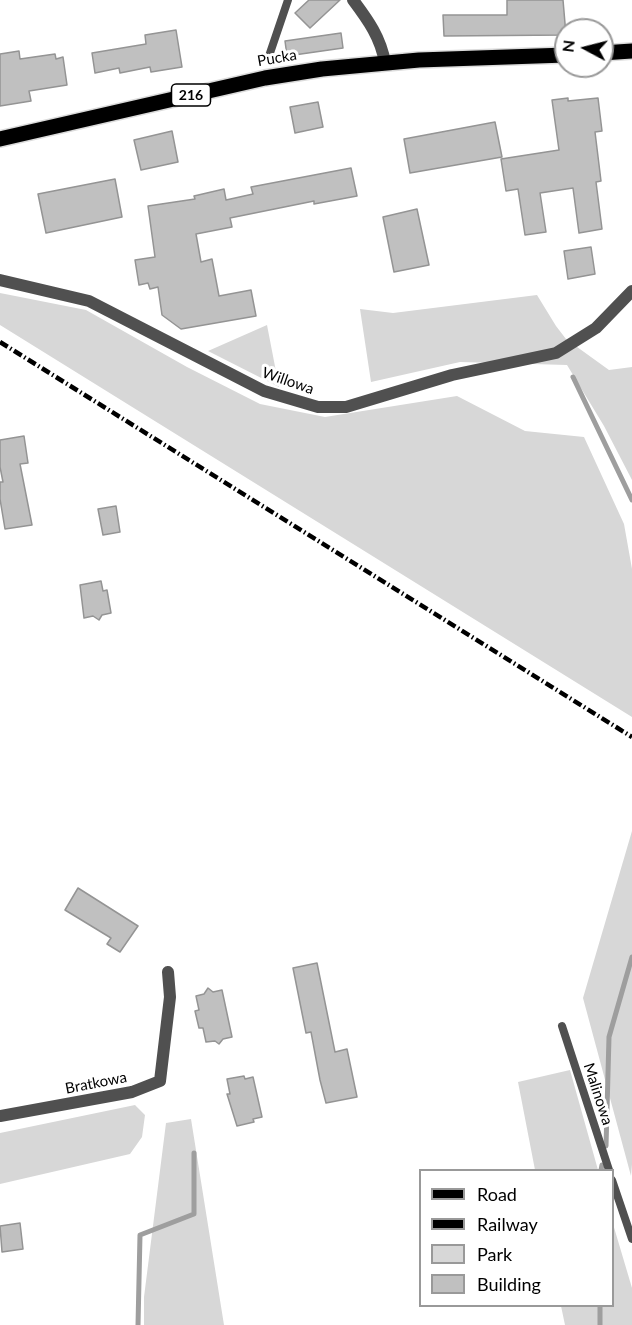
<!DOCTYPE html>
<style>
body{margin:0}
#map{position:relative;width:632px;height:1325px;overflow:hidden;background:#fff;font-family:Lato,sans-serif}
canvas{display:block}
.legend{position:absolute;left:419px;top:1169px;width:195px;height:138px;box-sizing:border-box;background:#fff;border:2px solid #999;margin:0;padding:8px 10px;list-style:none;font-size:18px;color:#000}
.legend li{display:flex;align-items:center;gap:12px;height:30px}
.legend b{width:30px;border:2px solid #999}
.north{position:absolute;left:554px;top:18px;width:60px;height:60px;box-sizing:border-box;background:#fff;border:2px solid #999;border-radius:50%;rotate:277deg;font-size:16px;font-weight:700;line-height:24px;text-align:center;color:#000}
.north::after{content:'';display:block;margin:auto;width:21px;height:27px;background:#000;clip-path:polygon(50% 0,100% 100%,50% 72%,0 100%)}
</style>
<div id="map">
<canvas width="632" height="1325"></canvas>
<ul class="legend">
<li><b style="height:8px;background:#000"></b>Road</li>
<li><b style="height:8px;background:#000"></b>Railway</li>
<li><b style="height:16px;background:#d7d7d7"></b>Park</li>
<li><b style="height:16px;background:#c0c0c0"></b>Building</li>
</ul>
<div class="north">N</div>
</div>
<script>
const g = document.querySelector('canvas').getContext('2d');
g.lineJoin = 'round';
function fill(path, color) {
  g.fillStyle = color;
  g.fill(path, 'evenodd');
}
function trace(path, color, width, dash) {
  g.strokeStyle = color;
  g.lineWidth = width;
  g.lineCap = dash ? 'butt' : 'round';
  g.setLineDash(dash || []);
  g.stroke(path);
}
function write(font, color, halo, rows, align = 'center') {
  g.font = font + ' Lato,sans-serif';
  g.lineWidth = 6;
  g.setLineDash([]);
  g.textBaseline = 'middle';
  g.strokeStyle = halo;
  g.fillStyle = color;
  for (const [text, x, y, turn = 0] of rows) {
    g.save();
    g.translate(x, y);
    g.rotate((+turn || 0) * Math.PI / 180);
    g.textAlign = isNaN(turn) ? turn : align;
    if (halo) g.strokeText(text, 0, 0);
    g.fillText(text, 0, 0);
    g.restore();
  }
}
fill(new Path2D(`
 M0,293l86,17 101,57 73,37 65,13 132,-21 68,35 59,6 40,87 8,45v148l-632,-392z
 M537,295l19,31 10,13 43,31 23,-3v113l-28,-54 -37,-61 -107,-3 -89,20 -11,-73 33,4z
 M267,325l12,62 -71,-36z
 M632,831v333l-1,12 -48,-178z
 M570,1070l28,100h-63l-17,-88z
 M135,1105l10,10 -3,22 -12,17 -130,30v-51z
 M191,1119l33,206h-80v-28l22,-174z
 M613,1224l19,64v37h-67l-4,-19h51z`), '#d7d7d7');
trace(new Path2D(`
 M573,377l59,123
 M606,1146l3,-109 23,-80
 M601,1170l1,-5
 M600,1306v19
 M138,1325l2,-90 54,-21v-61`), '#9e9e9e', 5);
const building = new Path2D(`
 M309,0h31l-30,28 -15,-15z
 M507,0h56l3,35 -122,1 -1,-21h64z
 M176,30l6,37 -31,5 -1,-5 -30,6 -1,-5 -24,5 -3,-20 54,-9 -1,-9z
 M341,33l2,15 -56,8 -2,-15z
 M19,51l1,8 35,-5 1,5 7,-2 4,28 -38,6 2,10 -31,5v-52z
 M568,98v3l30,-3 4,33 -7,1 6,49 -5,1 6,47 -23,4 -6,-45 -33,5 6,39 -21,3 -7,-46 -12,2 -5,-32 58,-9 -7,-50z
 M318,102l5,25 -28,6 -5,-26z
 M495,122l7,35 -92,16 -6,-34z
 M172,131l6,31 -37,8 -7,-30z
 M351,168l6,28 -43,8v-3l-84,17 2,9 -36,7 5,28 11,-3 7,37 32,-6 5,26 -75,13 -19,-14 -4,-28 -8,2 -2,-6 -9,2 -4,-25 20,-3 -7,-51 47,-7 -1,-3 30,-7 2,11 27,-6 -2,-7z
 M115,179l7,38 -76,16 -8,-39z
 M417,209l12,56 -35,7 -11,-55z
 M591,247l4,27 -27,5 -4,-28z
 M24,436l4,27 -8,1 12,61 -27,4 -5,-30v-17h3l-3,-15v-27z
 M116,506l4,26 -17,3 -5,-26z
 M101,581l2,10 4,-1 4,23 -9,2 -3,5 -6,-4 -9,2 -4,-33z
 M78,888l60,38 -18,26 -13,-8 4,-6 -46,-28z
 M317,963l18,89 12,-3 10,48 -31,6 -6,-23 -9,-48 -5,1 -13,-65z
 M208,988l5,4 9,-2 10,47 -9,2 -4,5 -4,-3 -9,1 -3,-14h-4l-4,-17 4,-1 -3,-14 8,-2z
 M244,1076l1,3 8,-2 9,40 -9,2 1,3 -17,4 -10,-32h3l-3,-15z
 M20,1223l3,26 -21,3 -2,-26z`);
fill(building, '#c0c0c0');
trace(building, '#949494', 1.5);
const primary = new Path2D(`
 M602,53l30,-2
 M0,139l265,-61 57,-9 97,-9 147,-5`);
trace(primary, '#dbdbdb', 18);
trace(new Path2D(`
 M269,56l19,-56
 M562,1026l47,144
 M612,1180l20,59`), '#505050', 8);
trace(new Path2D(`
 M353,0c15,20 28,38 32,63
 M0,280l89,21 175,90 54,16h28l106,-32 104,-22 40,-25 36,-37
 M0,1116l132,-24 28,-11 10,-84 -2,-25`), '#505050', 12);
trace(primary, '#000', 15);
trace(new Path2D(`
 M0,342l632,395`), '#000', 4.5, [9, 3, 1.5, 3]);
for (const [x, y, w] of [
 [191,95,39]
]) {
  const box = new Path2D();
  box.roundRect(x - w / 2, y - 11, w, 22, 4.5);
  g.fillStyle = '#fff';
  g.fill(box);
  trace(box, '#000', 1.5);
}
write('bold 14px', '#000', null, [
 ["216",191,95]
]);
write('15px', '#000', '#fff', [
 ["Pucka",277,58,-10],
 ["Willowa",288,381,19],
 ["Bratkowa",96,1083,-11],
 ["Malinowa",598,1094,72]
]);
</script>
